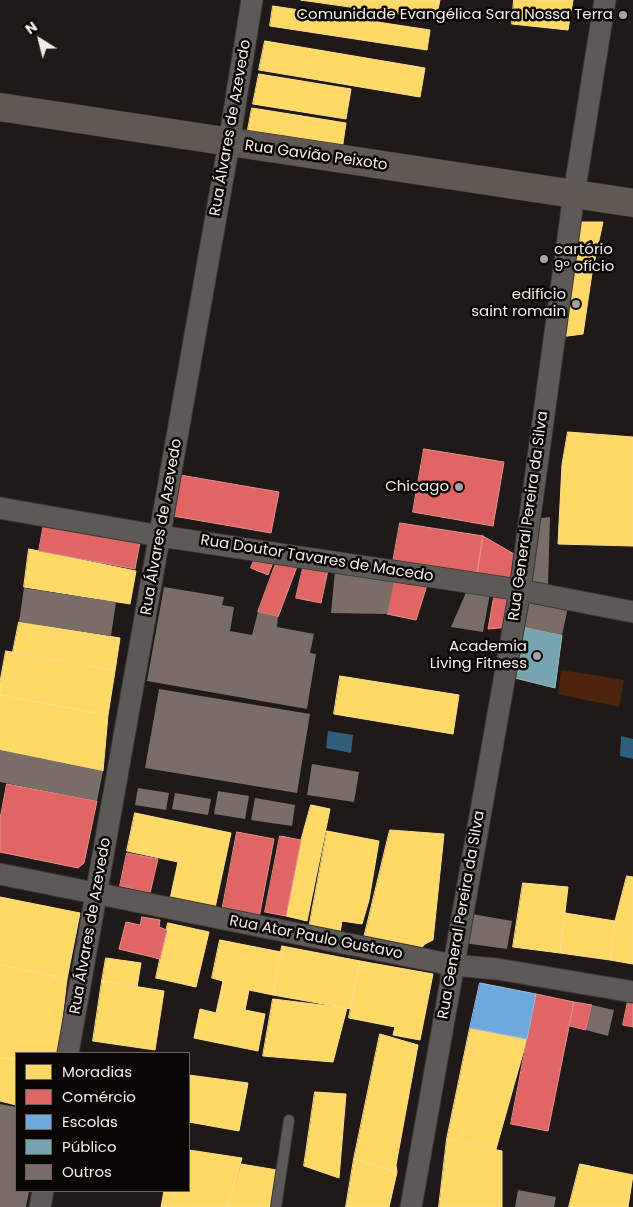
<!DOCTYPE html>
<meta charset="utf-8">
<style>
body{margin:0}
#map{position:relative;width:633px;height:1207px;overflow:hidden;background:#1f1a18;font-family:Poppins,sans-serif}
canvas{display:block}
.legend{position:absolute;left:15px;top:1052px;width:175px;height:140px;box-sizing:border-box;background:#090604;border:1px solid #676260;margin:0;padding:6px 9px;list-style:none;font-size:15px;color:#f3ece9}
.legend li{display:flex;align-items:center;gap:10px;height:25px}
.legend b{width:25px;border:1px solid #676260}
.north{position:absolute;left:15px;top:15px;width:50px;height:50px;-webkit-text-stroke:4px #090604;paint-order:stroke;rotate:324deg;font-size:14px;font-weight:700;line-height:20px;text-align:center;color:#f3ece9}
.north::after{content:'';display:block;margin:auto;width:18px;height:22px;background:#f3ece9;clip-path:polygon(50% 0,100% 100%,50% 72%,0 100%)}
</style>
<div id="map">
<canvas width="633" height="1207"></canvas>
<ul class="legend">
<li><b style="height:14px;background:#ffd966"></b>Moradias</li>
<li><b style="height:14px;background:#e06666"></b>Comércio</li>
<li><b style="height:14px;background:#6fa8dc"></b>Escolas</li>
<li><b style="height:14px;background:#76a5af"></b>Público</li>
<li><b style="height:14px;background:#7a6d67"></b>Outros</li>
</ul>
<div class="north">N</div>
</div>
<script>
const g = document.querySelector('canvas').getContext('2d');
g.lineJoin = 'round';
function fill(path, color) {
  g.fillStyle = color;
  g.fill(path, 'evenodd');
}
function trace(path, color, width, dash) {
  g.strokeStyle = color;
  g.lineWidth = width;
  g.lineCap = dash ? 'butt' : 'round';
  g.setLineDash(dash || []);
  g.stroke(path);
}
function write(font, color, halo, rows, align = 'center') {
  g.font = font + ' Poppins,sans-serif';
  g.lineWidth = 5;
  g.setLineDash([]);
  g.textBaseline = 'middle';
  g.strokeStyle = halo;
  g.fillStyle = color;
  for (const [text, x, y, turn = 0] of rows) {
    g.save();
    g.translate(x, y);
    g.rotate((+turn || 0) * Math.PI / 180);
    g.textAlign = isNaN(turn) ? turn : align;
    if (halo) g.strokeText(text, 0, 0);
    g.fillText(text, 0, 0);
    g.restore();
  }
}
fill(new Path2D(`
 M561,670l63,10 -5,27 -61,-13z`), '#4c240e');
fill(new Path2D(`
 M328,731l25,4 -2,18 -25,-5z
 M621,736l12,3v20l-13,-3z`), '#305f7d');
const homes = new Path2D(`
 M301,0h139l-4,19z
 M514,0h59l-5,30 -56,-6z
 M273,6l157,24 -3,20 -157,-24z
 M265,41l160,27 -5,29 -161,-27z
 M259,74l92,15 -5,30 -93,-15z
 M252,108l94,15 -4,27 -95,-15z
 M581,222h22l-11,51 -20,1z
 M592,273l-9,61 -23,3 9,-63z
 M568,432l65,5v109l-75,-2 4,-79z
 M29,549l107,22 -6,33 -106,-17z
 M19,622l101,16 -5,33 -102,-19z
 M6,651l109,20 -7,44 -108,-20v-13z
 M340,676l119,19 -6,39 -119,-20z
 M0,695l108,20 -5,56 -103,-21z
 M311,805l19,4 -23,112 -21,-5 15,-76z
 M135,813l96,20 -16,75 -45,-9 8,-37 -51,-11z
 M390,830l54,4 -11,106 -8,4 -7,8 -55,-10z
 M327,831l52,10 -10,59 -7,24 -20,-3 -2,12 -31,-5z
 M627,876l6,1v87l-23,-4 5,-39z
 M523,883l45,4 -8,66 -47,-6z
 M0,897l80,16 -13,66 -67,-14z
 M565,913l50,8 -5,39 -50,-7z
 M168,923l41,9 -13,55 -40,-9z
 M220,940l61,12 -8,43 -24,-5 -4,20 20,4 -7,37 -64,-13 6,-29 16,4 7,-32 -11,-3z
 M282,946l78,15 -9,48 -78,-14z
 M106,958l35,5 -4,24 -35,-6z
 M360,961l73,13 -13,66 -27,-5 2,-8 -46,-9z
 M0,965l67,14 -9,74h-42v6l-16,-1z
 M102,981l62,10 -9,59 -62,-9z
 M273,999l74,9 -14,54 -70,-6z
 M470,1028l57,11 -31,110 -49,-10z
 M380,1034l38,11 -22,120 1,7 -43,-13z
 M0,1058l16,1v46l-16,-4z
 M189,1075l59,8 -9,48 -50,-9z
 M315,1092l31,2 -7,84 -35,-12z
 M447,1139l55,12v56h-63z
 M189,1150l53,8 -14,49h-67l3,-16h25z
 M354,1159l43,13 -8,35h-43z
 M241,1164l36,6 -5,37h-44z
 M580,1164l53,11 -5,32h-59z`);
fill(homes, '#ffd966');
trace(homes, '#fbdf8d', 1);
const shops = new Path2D(`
 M424,449l80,13 -11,64 -80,-14z
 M180,475l99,17 -8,41 -98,-17z
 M400,523l83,13 -6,39 -84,-13z
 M44,524l96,18 -5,27 -96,-18z
 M483,536l38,22 -8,27 -36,-10z
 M257,553l17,7 -6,15 -17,-7z
 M278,558l20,6 -20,53 -20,-5z
 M304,564l24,6 -7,33 -25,-5z
 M395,577l33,5 -12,38 -29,-6z
 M516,593l-6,34 -22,2 6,-34z
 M7,784l90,17 -13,62 -6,5 -78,-16v-33z
 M237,832l37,7 -15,79 -37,-7z
 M280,836l21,4 -15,76 -21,-4z
 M127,853l31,6 -8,34 -30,-7z
 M142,917l18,3 -1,7 8,3 -7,29 -41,-10 7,-27 14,3z
 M536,994l38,8 -26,129 -37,-7z
 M628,1001l5,1v25l-10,-2z
 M574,1002l18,3 -6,25 -16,-4z`);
fill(shops, '#e06666');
trace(shops, '#e68e8d', 1);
const schools = new Path2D(`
 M480,983l56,11 -9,45 -57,-11z`);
fill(schools, '#6fa8dc');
trace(schools, '#97bce0', 1);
const public = new Path2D(`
 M519,626l43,9 -7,53 -44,-11z`);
fill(public, '#76a5af');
trace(public, '#9cbac0', 1);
fill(new Path2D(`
 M550,517l-2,68h-23l9,-66z
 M335,571l60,6 -8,37 -56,-1z
 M164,587l60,10 -2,8 12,2 -4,24 22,4 6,-23 20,5 -1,10 37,7 -4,19 6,1 -9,55 -160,-28z
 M24,588l92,14 -5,34 -92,-14z
 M468,588l22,5 -7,39 -32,-5z
 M525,596l44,7 -7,32 -43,-9z
 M159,689l151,25 -13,79 -152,-25z
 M0,750l103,21 -6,30 -97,-19z
 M312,764l47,8 -5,30 -47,-7z
 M138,788l31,5 -3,17 -31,-5z
 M218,791l31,5 -4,23 -31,-5z
 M175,793l36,6 -3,16 -36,-6z
 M255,798l40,7 -3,21 -41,-6z
 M472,914l40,7 -5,28 -43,-6z
 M592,1005l22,5 -6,26 -22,-6z
 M0,1104l16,3v84h13l-3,16h-26z
 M518,1190l38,7 -2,10h-39z`), '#7a6d67');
const service = new Path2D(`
 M276,1207l13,-87`);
const minor = new Path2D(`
 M0,508l160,28 360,54 113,22
 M0,874l453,91 44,4 136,23
 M68,1053l161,-910 23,-143
 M40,1207l3,-16
 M411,1207l109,-617 54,-396 31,-194`);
const primary = new Path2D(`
 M0,107l633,96`);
trace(service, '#3a3735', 12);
trace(minor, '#3a3735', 23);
trace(primary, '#3a3735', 29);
trace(service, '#5d5957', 10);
trace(minor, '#5d5957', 21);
trace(primary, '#615854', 28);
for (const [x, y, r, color] of [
 [623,15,5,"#a9a2a0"],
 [544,259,5,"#a9a2a0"],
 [576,304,5,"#a9a2a0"],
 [459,487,5,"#a9a2a0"],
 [537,656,5,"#a9a2a0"]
]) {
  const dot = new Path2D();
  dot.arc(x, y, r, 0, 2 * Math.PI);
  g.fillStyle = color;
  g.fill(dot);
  trace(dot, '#090604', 2);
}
write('15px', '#f3ece9', '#090604', [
 ["Comunidade Evangélica Sara Nossa Terra",613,15],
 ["cartório",554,250,"left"],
 ["9° ofício",554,267,"left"],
 ["edifício",566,295],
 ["saint romain",566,312],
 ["Chicago",449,487],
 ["Academia",527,647],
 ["Living Fitness",527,664]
], 'right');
write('15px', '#f3ece9', '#090604', [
 ["Rua Álvares de Azevedo",231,128,-80],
 ["Rua Gavião Peixoto",316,156,8],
 ["Rua General Pereira da Silva",529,516,-82],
 ["Rua Álvares de Azevedo",162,527,-80],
 ["Rua Doutor Tavares de Macedo",317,559,9],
 ["Rua General Pereira da Silva",462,915,-80],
 ["Rua Álvares de Azevedo",91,926,-80],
 ["Rua Ator Paulo Gustavo",316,938,11]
]);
</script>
